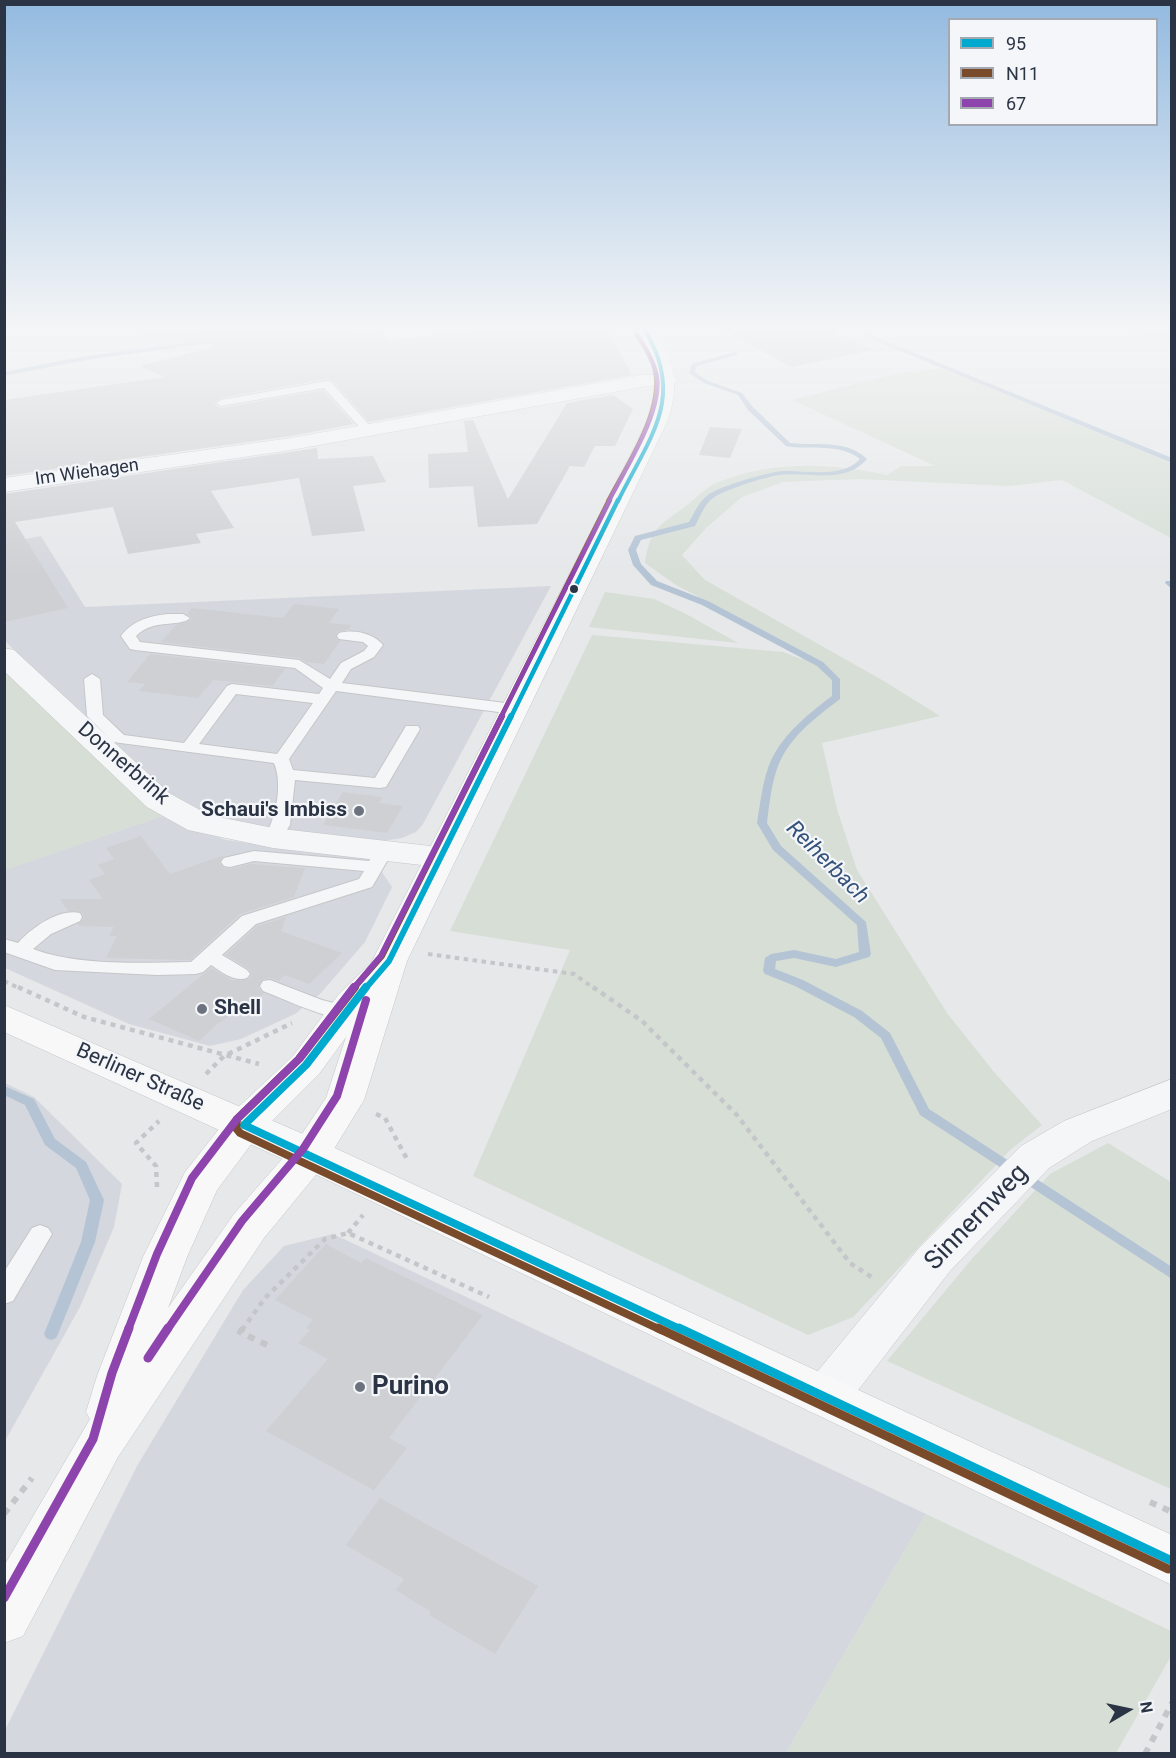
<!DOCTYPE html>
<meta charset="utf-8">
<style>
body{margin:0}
#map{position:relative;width:1176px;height:1758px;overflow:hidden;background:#e6e8ea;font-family:Roboto,sans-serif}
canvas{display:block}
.frame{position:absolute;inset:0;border:6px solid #2b3445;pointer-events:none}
.legend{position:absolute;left:948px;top:18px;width:210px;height:108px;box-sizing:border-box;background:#f4f6f9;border:2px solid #a4a8b1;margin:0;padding:8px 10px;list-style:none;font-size:18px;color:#2b3445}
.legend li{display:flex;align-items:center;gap:12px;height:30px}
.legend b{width:30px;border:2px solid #a4a8b1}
.north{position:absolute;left:1098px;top:1680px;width:60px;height:60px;-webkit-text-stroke:4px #f4f6f9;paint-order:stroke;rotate:81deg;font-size:16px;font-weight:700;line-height:24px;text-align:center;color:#2b3445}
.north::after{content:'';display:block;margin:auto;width:21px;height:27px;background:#2b3445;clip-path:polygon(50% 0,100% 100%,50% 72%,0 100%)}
</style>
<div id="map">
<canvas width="1176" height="1758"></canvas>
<div class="frame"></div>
<ul class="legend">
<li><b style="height:8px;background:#00a9ce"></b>95</li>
<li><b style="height:8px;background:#7a4b2a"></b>N11</li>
<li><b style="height:8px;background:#8e44ad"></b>67</li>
</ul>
<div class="north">N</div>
</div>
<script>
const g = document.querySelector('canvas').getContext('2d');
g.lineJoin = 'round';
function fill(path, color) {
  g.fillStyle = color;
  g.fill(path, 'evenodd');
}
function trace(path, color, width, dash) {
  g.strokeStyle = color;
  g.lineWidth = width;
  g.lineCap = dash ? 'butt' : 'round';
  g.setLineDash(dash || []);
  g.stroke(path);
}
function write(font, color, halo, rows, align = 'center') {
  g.font = font + ' Roboto,sans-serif';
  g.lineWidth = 4.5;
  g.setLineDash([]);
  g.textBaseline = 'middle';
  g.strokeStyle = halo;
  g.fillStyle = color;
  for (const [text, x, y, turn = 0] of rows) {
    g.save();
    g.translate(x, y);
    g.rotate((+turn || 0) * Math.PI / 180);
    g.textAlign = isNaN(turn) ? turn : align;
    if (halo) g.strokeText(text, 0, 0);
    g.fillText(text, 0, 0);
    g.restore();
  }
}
fill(new Path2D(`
 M132,329h191l-165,17z
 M41,536l44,71 466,-21 -128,238 -7,8 -14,6 -26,4 -138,-19 -37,-10 -21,-12 -56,-41 -119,-119 -1,-98z
 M162,816l64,24 147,19 19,28 -27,55 -45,52 -25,20 -54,25 -31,7 -81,-22 -124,-56 -1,-98z
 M5,1083l29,14 88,87 -8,43 -34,80 -75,134z
 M333,1234l593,280 -140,239 -781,1 -1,-22 133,-266 106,-176 41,-44z`), '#d4d7dd');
fill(new Path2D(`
 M1124,329h47v17z
 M941,368l230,95v75l-109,-58 -54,6 -149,-7 -76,3 -41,15 -35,30 -25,28 23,25 177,100 58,36 -118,27 15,66 20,61 90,143 47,59 48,53 -32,25 -157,167 -45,18 -335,-159 97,-226 -120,-19 142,-296 191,17 18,7 9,-4 -134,-70 -31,-22c5,-35 14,-37 41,-57 10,-8 21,-20 33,-24 52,-22 114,-19 168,-7l14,-9h34l-143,-66 102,-26z
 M605,592l49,7 32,15 52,29 -149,-16z
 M4,669l139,134 19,13 -157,54z
 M1108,1143l63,39v307l-284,-128 84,-101 79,-86z
 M926,1514l245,117v25l-55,97h-330z`), '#d6ded6');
fill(new Path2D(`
 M834,329h6l-11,8 -8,2 -3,-2z
 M866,333l306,125v5l-308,-127 -1,-1z
 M223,338l3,2 -1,1 -139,19 -82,16v-4l82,-16z
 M735,352l2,1v2l-40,11 -2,6 13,9 34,12 11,14 37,36c26,3 57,-4 77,16 -22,26 -59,12 -88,16 -14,2 -55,15 -66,23 -9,7 -13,19 -18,28l-54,14 -5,10 5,14 16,17 51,20 115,61 17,17v20c-26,20 -54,40 -64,73 -5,16 -7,34 -9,51l14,23 85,76 5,32 -2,3 -33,10 -42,-9 -18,3 -1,8 28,11 59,31 28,22 39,76 243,158v12l-252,-164 -39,-77 -27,-21 -59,-31 -30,-12 -2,-3 2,-13 6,-4 23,-4 42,9 23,-7 -2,-27 -84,-75 -16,-27c3,-18 5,-37 11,-55 11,-31 39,-53 64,-72v-16l-15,-14 -115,-61 -51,-20 -18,-20 -5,-15 7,-14 54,-14c5,-8 10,-21 19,-27 12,-9 60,-23 75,-24 25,-1 58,8 77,-12 -21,-17 -50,-8 -74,-13l-38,-36 -10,-15 -34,-12 -15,-10 3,-9z
 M1166,581h6v8l-7,-6z
 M4,1086l30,13 21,40 31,23 18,38 -9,42 -37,92 -2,4 -5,2 -5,-2 -2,-4 37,-92 9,-42 -14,-32 -31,-23 -20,-40 -21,-10z`), '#b4c4d5');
fill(new Path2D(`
 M200,329h152v3l31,-2 5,10 98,-11h121l25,46 -263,47 -36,-41 -6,-2 -106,19 -7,6 7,4 102,-18 31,34 -63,12 -287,40v-76l161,-23 -26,-11 75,-19z
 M721,329h103l50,21 -82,17z
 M613,395l20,14 -18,37h-20l-11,21 -14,-1 -33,58 -59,3 -5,-41 -44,2 -1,-34 40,-2 -4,-31 9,-1 35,79 59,-96z
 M710,427l32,2 -12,29 -31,-3z
 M317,448l1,11 55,-3 13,26 -33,4 12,45 -53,5 -13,-58 -88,13 23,37 -38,6 5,9 -73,11 -15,-47 -98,15 53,86 -64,14v-128z
 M294,604l45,5 -10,14 22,2 -2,4 -12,3 -2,5 5,4 -16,23 -17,-2 -8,-4 -138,-16 15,-17 15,-5 1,-3 -5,-3 5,-6 91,10z
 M150,654l135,15 -13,17 -59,-6 -15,18 -59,-7 6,-7 -18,-2z
 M343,792l39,5 -3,6 24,3 -16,27 -64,-8z
 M141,836l29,38 54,-19 -5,8 5,5 6,1 21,-5 54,4 -11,29 -54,17 -50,46 -84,-2 11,-22h-8l5,-9 -35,-1 -1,-2 6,-6 -2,-6 -14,-1 -8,-12h43l-14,-19 16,-6 -7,-9 16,-6 -8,-11z
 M286,917l-5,14 61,22 -33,31 -24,-9 -6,6 -8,-3 -8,1 -5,8 6,7 -47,30 -18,17 -50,-22 62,-51 21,12 17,-1 3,-5 -3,-5 -23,-14 31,-29z
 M326,1244l35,19 5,-5 117,57 -94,123 18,10 -33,42 -108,-59 62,-72 -30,-16 12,-13 -4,-2 7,-8 -38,-20z
 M380,1498l158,88 -43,68 -66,-39 2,-3 -35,-22 8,-11 -58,-34z`), '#ced0d3');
const lane = new Path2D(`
 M327,381l4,1 41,46v4h-8l-40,-44 -103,18 -5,-3 5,-3z
 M167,614h16l7,4c-11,10 -36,0 -54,18l4,6 159,18 31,19 11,-16 23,-12 4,-5 -5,-4 -24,-3 -2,-3 2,-3c15,-4 34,0 44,12l-9,12 -23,12 -9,14 172,21 8,5 -8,5 -178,-23 -47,68 4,11 82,8 31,-52h12l2,3 -34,58 -6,1 -85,-8 -5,45 -11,17h-12l-3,-4c12,-19 19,-54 10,-75l-161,-21 -26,-26 -3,-37 8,-5 8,5 3,36 21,20 60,8 43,-57 5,-2 87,10 4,-6 -28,-20 -160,-18 -5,-1 -9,-13c11,-15 28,-20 46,-22zM236,694l77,9 -36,51 -78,-10z
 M384,846l6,1 3,4 -21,36 -116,37 -34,31 25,15 3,4 -3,4c-14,4 -25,-6 -36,-13l-8,7 -7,2 -39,1 -102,-5 -51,-18v-13l14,4c13,-15 41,-35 62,-30l2,4 -2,4 -29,13 -18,15c45,17 110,14 158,13l51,-46 117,-37 5,-8 -110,-10 -24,6 -6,-1 -3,-4 3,-4 30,-7 115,10 9,-14z
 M270,980l52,20 35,9 3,5 -3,5c-21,5 -73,-20 -94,-28l-3,-5 3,-5z
 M40,1225l8,3 4,6 -39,67 -9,3v-32l28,-44z`);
const street = new Path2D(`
 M667,374l7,2 3,4 -3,4 -32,3 -351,63 -287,42v-14l287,-40 351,-63z
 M4,648l10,2 155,143 40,22 64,13 166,19 11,3 5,7 -5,7 -11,3 -166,-19 -85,-18 -41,-23 -143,-136z
 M1172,1079v30l-80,32 -43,27 -99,103 -108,140 -17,6 -17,-6 -7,-14 7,-14 112,-136 101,-101 43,-25z`);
const secondary = new Path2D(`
 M635,329h18c22,33 27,52 15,91l-261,541 -43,139 -40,65 -60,73 -146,219 -95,179 -19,7v-77l86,-147 -4,-7 11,-36 46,-119 42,-85 45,-57 63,-59 46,-62 32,-31 277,-543c12,-38 9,-58 -13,-91zM346,1037l-20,61 -30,45 -62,71 -66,94 19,-51 30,-67 41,-55 61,-61z`);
const primary = new Path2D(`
 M4,1005l320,138 848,392v50l-876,-420 -292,-133z`);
trace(lane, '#c4c6c8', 2);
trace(street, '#c4c6c8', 1);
trace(secondary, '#c4c6c8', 1);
trace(primary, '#c2c5c8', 1);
trace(new Path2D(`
 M428,954l146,20 21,15
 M4,981l17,8`), '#c5c6ca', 4, [4.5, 4.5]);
trace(new Path2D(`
 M18,987l66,30 175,47
 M593,987l49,34 94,93 114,149 23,15
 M206,1074l18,-18 68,-33
 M376,1114l9,4 23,43
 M157,1187l-1,-21 -20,-23 23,-22
 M348,1233l15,-18
 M242,1330l23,-32 60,-59 23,-6 141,64`), '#c5c6ca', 4.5, [5, 5]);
trace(new Path2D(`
 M243,1328l-3,4 31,15
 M1150,1502l22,10
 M4,1514l28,-36
 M1145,1754l27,-51`), '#c5c6ca', 6, [7, 7]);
fill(lane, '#f5f6f7');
fill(street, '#f5f6f7');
fill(secondary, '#f8f8f8');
fill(primary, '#f8f8f8');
trace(new Path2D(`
 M618,501c31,-63 69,-104 26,-172`), '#00a9ce', 4);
trace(new Path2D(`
 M511,717l107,-217`), '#00a9ce', 4.5);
trace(new Path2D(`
 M365,989l24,-28 122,-245`), '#00a9ce', 6);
trace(new Path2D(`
 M244,1125l438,205
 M244,1125l62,-60 60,-78`), '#00a9ce', 8);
trace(new Path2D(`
 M679,1328l493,233`), '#00a9ce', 9);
trace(new Path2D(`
 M608,501c18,-35 55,-89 47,-130 -3,-13 -11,-25 -19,-37`), '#7a4b2a', 4);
trace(new Path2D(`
 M501,717l108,-217`), '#7a4b2a', 4.5);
trace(new Path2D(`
 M353,989l29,-33 120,-240`), '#7a4b2a', 6);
trace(new Path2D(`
 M355,987l-56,72 -62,60 -1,9 4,5 421,197`), '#7a4b2a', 8);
trace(new Path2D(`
 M658,1328l510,241`), '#7a4b2a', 9);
trace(new Path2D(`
 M609,501c16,-32 54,-89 48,-125 -3,-15 -12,-29 -20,-42`), '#8e44ad', 4);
trace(new Path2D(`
 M501,717l109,-217`), '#8e44ad', 4.5);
trace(new Path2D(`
 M353,989l28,-33 121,-240`), '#8e44ad', 6);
trace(new Path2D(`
 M128,1330l29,-76 35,-76 45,-59 62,-60 55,-72
 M167,1330l75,-109 61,-72 34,-53 29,-96`), '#8e44ad', 8);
trace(new Path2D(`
 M148,1358l20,-30
 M4,1598l89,-159 19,-66 17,-45`), '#8e44ad', 9);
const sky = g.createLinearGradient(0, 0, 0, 575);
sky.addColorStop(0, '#93bae0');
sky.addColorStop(0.57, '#f4f5f6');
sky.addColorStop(1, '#f4f5f600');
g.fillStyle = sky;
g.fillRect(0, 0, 1176, 575);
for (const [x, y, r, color] of [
 [574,589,5,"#2b3445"],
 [359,811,6,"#6c737f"],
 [202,1009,6,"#6c737f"],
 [360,1387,6,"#6c737f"]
]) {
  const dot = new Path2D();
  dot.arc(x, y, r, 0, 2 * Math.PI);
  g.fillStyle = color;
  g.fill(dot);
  trace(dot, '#f4f6f9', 2);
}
write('18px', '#2b3445', '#f4f6f9', [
 ["Im Wiehagen",87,473,-8]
]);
write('21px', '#2b3445', '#f4f6f9', [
 ["Donnerbrink",123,764,41],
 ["Berliner Straße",140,1078,24]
]);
write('bold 21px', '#2b3445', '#f4f6f9', [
 ["Schaui's Imbiss",347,811],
 ["Shell",214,1009,"left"]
], 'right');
write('italic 22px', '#34527a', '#f4f6f9', [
 ["Reiherbach",827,863,45]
]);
write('26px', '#2b3445', '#f4f6f9', [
 ["Sinnernweg",977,1218,-46]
]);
write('bold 26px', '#2b3445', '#f4f6f9', [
 ["Purino",372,1387]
], 'left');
</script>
